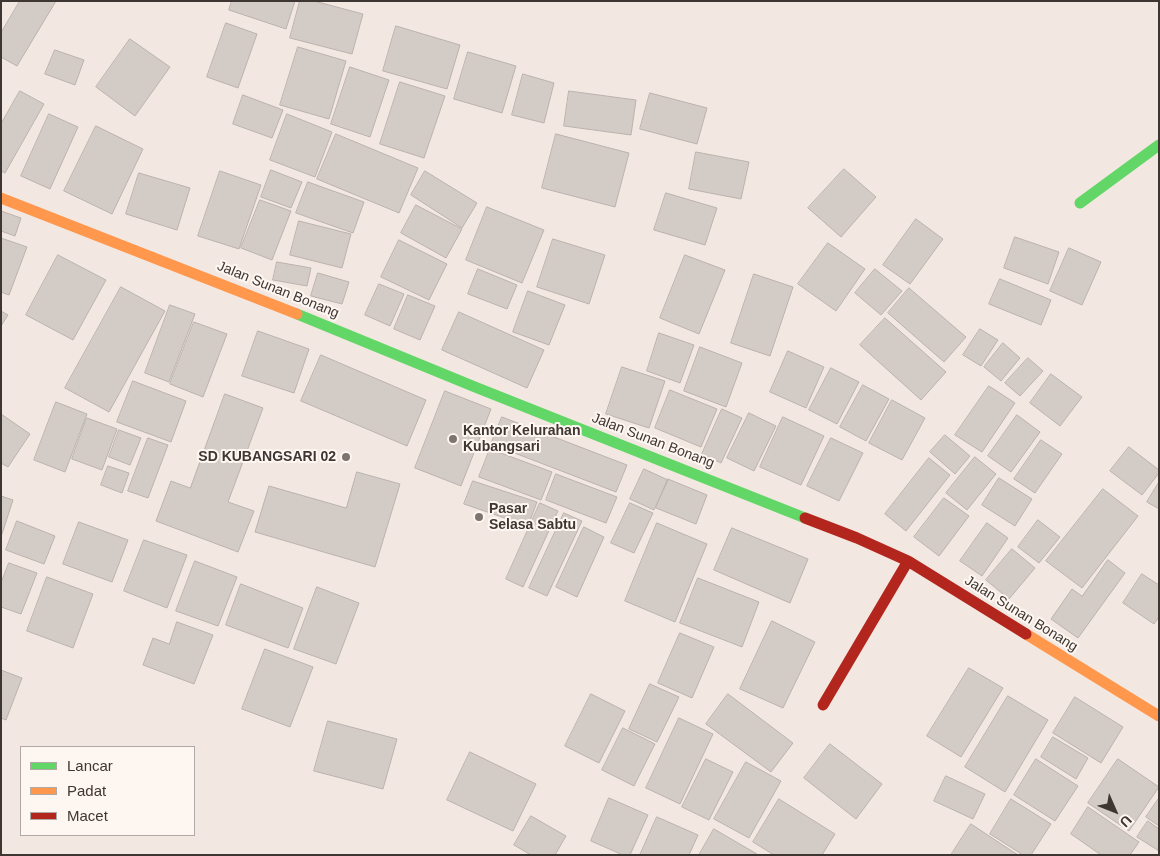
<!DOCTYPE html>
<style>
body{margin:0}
#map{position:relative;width:1160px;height:856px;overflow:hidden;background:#f3e8e1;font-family:Helvetica,sans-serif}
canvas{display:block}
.frame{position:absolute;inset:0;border:2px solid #3e3632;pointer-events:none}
.legend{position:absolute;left:20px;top:746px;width:175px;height:90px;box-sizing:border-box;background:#fef6f1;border:1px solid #b1a9a5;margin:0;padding:6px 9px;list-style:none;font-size:15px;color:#3e3632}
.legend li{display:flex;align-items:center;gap:10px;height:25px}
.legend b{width:25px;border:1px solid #b1a9a5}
.north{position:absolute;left:1090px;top:786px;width:50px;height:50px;-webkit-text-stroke:4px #fef6f1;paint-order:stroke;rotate:134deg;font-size:14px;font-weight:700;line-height:20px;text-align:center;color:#3e3632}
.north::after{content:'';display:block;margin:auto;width:18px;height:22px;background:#3e3632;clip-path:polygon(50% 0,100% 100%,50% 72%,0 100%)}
</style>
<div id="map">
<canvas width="1160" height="856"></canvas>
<div class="frame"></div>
<ul class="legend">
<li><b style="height:6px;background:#63d668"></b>Lancar</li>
<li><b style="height:6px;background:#ff974d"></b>Padat</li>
<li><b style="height:6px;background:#b3261e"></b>Macet</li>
</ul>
<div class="north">U</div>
</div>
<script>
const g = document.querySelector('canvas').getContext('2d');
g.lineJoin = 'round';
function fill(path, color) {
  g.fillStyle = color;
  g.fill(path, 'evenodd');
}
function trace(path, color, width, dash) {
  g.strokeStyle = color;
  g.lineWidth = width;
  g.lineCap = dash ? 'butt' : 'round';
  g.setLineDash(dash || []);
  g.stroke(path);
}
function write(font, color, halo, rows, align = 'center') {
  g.font = font + ' Helvetica,sans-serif';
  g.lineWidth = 4;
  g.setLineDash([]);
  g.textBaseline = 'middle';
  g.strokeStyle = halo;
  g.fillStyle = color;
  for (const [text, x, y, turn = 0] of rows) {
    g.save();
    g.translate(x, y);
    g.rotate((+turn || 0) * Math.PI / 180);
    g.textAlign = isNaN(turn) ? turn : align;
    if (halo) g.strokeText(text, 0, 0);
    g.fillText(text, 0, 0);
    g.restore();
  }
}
const building = new Path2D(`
 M20,1h36l-39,65 -16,-9v-24z
 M232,1h63l-9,28 -57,-19z
 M300,1h14l49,13 -11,40 -62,-16z
 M226,23l31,11 -19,54 -31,-11z
 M396,26l64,19 -13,44 -64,-18z
 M130,39l40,28 -35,49 -39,-29z
 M298,47l48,14 -17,58 -49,-14z
 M55,50l29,10 -9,25 -30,-11z
 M468,52l48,14 -14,47 -48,-14z
 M350,67l39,13 -19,57 -39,-13z
 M523,74l31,9 -10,40 -32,-8z
 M400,82l45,14 -21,62 -44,-14z
 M20,91l24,13 -39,69 -4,-2v-47z
 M569,91l67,9 -5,35 -67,-9z
 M650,93l57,15 -10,36 -57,-15z
 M243,95l40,15 -11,28 -39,-14z
 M49,114l29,13 -28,62 -29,-13z
 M287,114l45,18 -17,45 -45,-17z
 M96,126l47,23 -31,65 -48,-23z
 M336,134l82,34 -19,45 -82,-34z
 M556,134l73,19 -14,54 -73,-19z
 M696,152l53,10 -8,37 -52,-10z
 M844,169l32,28 -35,40 -33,-29z
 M271,170l31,12 -11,26 -30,-11z
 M220,171l41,14 -22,64 -41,-13z
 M425,171l52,32 -15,25 -51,-33z
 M139,173l51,15 -13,42 -51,-16z
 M308,182l56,20 -11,31 -57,-20z
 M666,193l51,15 -12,37 -51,-15z
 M260,200l31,11 -19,49 -31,-12z
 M416,205l46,24 -16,29 -45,-25z
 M487,207l57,23 -22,53 -56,-23z
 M1,211l20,7 -6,18 -14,-5z
 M916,219l27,20 -33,45 -27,-19z
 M299,221l52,13 -9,34 -52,-13z
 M1015,237l44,15 -11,32 -44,-16z
 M1,238l26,9 -18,48 -8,-3z
 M553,239l52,16 -16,49 -52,-17z
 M399,240l48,24 -18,36 -48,-23z
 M828,243l37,26 -29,42 -38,-27z
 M1069,248l32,14 -19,43 -32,-14z
 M58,255l48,25 -33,60 -47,-25z
 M685,255l40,15 -26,64 -39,-16z
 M277,262l34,6 -4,18 -34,-6z
 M478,269l39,16 -10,24 -39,-15z
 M875,269l27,22 -21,24 -26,-22z
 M318,273l31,9 -7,22 -31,-8z
 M754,274l39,13 -23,69 -39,-13z
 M1000,279l51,21 -10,25 -52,-21z
 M379,284l25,10 -14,32 -25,-11z
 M121,287l44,24 -56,101 -44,-24z
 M909,288l57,49 -22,25 -56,-49z
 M528,291l37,14 -16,40 -36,-13z
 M408,295l27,11 -15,34 -26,-11z
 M170,305l25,9 -26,68 -24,-9z
 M1,311l7,4 -7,11z
 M459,312l85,38 -17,38 -85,-38z
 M885,318l61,54 -25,28 -61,-55z
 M194,322l33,12 -24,63 -33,-13z
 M980,329l18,11 -17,26 -18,-11z
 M258,331l51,18 -15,44 -52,-17z
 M659,333l35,12 -14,38 -33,-12z
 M1003,343l17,15 -19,23 -17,-14z
 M700,347l42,16 -16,44 -42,-16z
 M788,351l36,16 -18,41 -36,-16z
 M321,355l105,45 -19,46 -106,-45z
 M1028,358l15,13 -23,25 -15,-13z
 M622,367l43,14 -16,47 -43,-14z
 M831,368l28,14 -22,42 -28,-14z
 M1051,374l31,23 -22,29 -30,-23z
 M133,381l53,20 -15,41 -54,-20z
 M863,385l26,14 -23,42 -26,-14z
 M989,386l26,17 -33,49 -27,-17z
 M670,390l47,19 -16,38 -46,-19z
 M445,391l46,18 -30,77 -46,-18z
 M225,394l38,14 -35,94 26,9 -16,41 -82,-31 15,-40 19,7z
 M892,400l33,18 -23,42 -33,-17z
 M56,402l31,12 -22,58 -31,-12z
 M722,409l20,9 -21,45 -19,-9z
 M749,413l27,13 -22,45 -27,-13z
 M1,414l29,20 -22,33 -7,-4z
 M1017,415l23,17 -29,40 -23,-16z
 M502,417l125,48 -11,27 -125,-48z
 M783,417l41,19 -23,49 -41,-18z
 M87,418l30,11 -15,41 -30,-11z
 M119,430l22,8 -11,27 -21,-8z
 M945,435l25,21 -15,18 -25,-22z
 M148,438l20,7 -20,53 -20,-7z
 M831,438l32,15 -24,48 -32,-15z
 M1041,440l21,14 -27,39 -21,-14z
 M1129,447l30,23v3l-17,22 -32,-24z
 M490,449l62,23 -11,28 -62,-23z
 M975,457l21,17 -29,36 -21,-17z
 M929,458l21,17 -44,56 -21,-17z
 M108,466l21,7 -7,20 -21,-8z
 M644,469l24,11 -14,30 -24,-11z
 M357,472l43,12 -25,83 -120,-35 14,-46 77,22z
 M556,474l61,23 -11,26 -60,-23z
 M999,478l33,21 -17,27 -33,-21z
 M668,479l39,16 -11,29 -40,-16z
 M473,481l64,21 -9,24 -64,-22z
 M1159,482v27l-12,-7z
 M1103,489l35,27 -56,72 -36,-27z
 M1,496l12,4 -12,37z
 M944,498l25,18 -30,40 -25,-19z
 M540,503l18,8 -35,76 -17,-8z
 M630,503l23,10 -19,40 -23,-10z
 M564,513l18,8 -35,75 -18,-8z
 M1038,520l22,17 -21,26 -21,-16z
 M17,521l38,15 -11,28 -38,-14z
 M79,522l49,18 -16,42 -49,-18z
 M657,523l50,21 -32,78 -50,-21z
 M987,523l21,15 -26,38 -22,-15z
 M584,527l20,10 -27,60 -21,-10z
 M732,528l76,31 -18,44 -76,-33z
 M144,540l43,15 -20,53 -43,-17z
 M1012,549l23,19 -26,31 -23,-19z
 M1108,560l17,13 -47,65 -27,-19 21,-30 10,7z
 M195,561l42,16 -19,49 -42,-15z
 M9,563l28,10 -16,41 -20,-7v-24z
 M1142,574l17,11v32l-5,7 -31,-21z
 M47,577l46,17 -20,54 -46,-17z
 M698,578l61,24 -17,45 -62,-24z
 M241,584l62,24 -15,40 -62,-23z
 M317,587l42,16 -23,61 -42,-15z
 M772,621l43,21 -32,66 -43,-19z
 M177,622l36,13 -19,49 -51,-19 10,-27 16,6z
 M680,633l34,14 -22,51 -34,-15z
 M265,649l48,18 -23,60 -48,-18z
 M969,668l34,20 -42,69 -34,-21z
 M1,670l21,8 -16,42 -5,-2z
 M650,684l29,13 -22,45 -28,-13z
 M591,694l34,17 -26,52 -34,-17z
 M728,694l65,49 -22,29 -65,-48z
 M1008,696l40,24 -43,72 -40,-25z
 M1075,697l48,30 -22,36 -48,-30z
 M679,718l34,16 -33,70 -34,-16z
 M328,721l69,18 -14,50 -69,-18z
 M623,728l32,16 -21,42 -32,-16z
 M1053,737l35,21 -12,21 -35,-22z
 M830,744l52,40 -26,35 -52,-41z
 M470,752l66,32 -23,47 -66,-31z
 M706,759l27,13 -24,48 -27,-13z
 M1036,759l42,27 -23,35 -41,-26z
 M1118,759l41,28 -30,44 -41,-28z
 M746,762l35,19 -32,57 -35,-19z
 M946,776l39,18 -12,25 -39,-18z
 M609,798l39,17 -18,40h-7l-32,-14z
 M1159,798v28l-13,-9z
 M779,799l56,35 -13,21h-48l-21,-13z
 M1011,799l40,25 -20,31h-8l-33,-21z
 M1088,807l51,35 -9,13h-29l-30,-21z
 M531,816l35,20 -11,19h-24l-17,-10z
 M657,817l41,18 -9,20h-49z
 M1148,821l11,8v22l-22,-14z
 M971,824l47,31h-67z
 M714,829l43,25v1h-58z`);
fill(building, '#d3cbc6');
trace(building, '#bbb2ad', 1);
trace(new Path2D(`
 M1080,203l79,-58
 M297,314l178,73 330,131`), '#63d668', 11);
trace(new Path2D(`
 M1,198l296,116
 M1026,634l133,82`), '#ff974d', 11);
trace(new Path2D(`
 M805,518l52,20 51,23 118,73
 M823,705l85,-144`), '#b3261e', 11);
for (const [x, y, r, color] of [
 [453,439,5,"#7d746f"],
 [346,457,5,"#7d746f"],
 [479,517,5,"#7d746f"]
]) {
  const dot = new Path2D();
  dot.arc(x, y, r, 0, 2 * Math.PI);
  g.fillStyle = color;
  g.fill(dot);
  trace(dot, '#fef6f1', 2);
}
write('14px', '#3e3632', '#fef6f1', [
 ["Jalan Sunan Bonang",278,290,22],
 ["Jalan Sunan Bonang",653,441,21],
 ["Jalan Sunan Bonang",1021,614,32]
]);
write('bold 14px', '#3e3632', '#fef6f1', [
 ["Kantor Kelurahan",463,431],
 ["Kubangsari",463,447],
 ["SD KUBANGSARI 02",336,457,"right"],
 ["Pasar",489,509],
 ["Selasa Sabtu",489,525]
], 'left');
</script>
